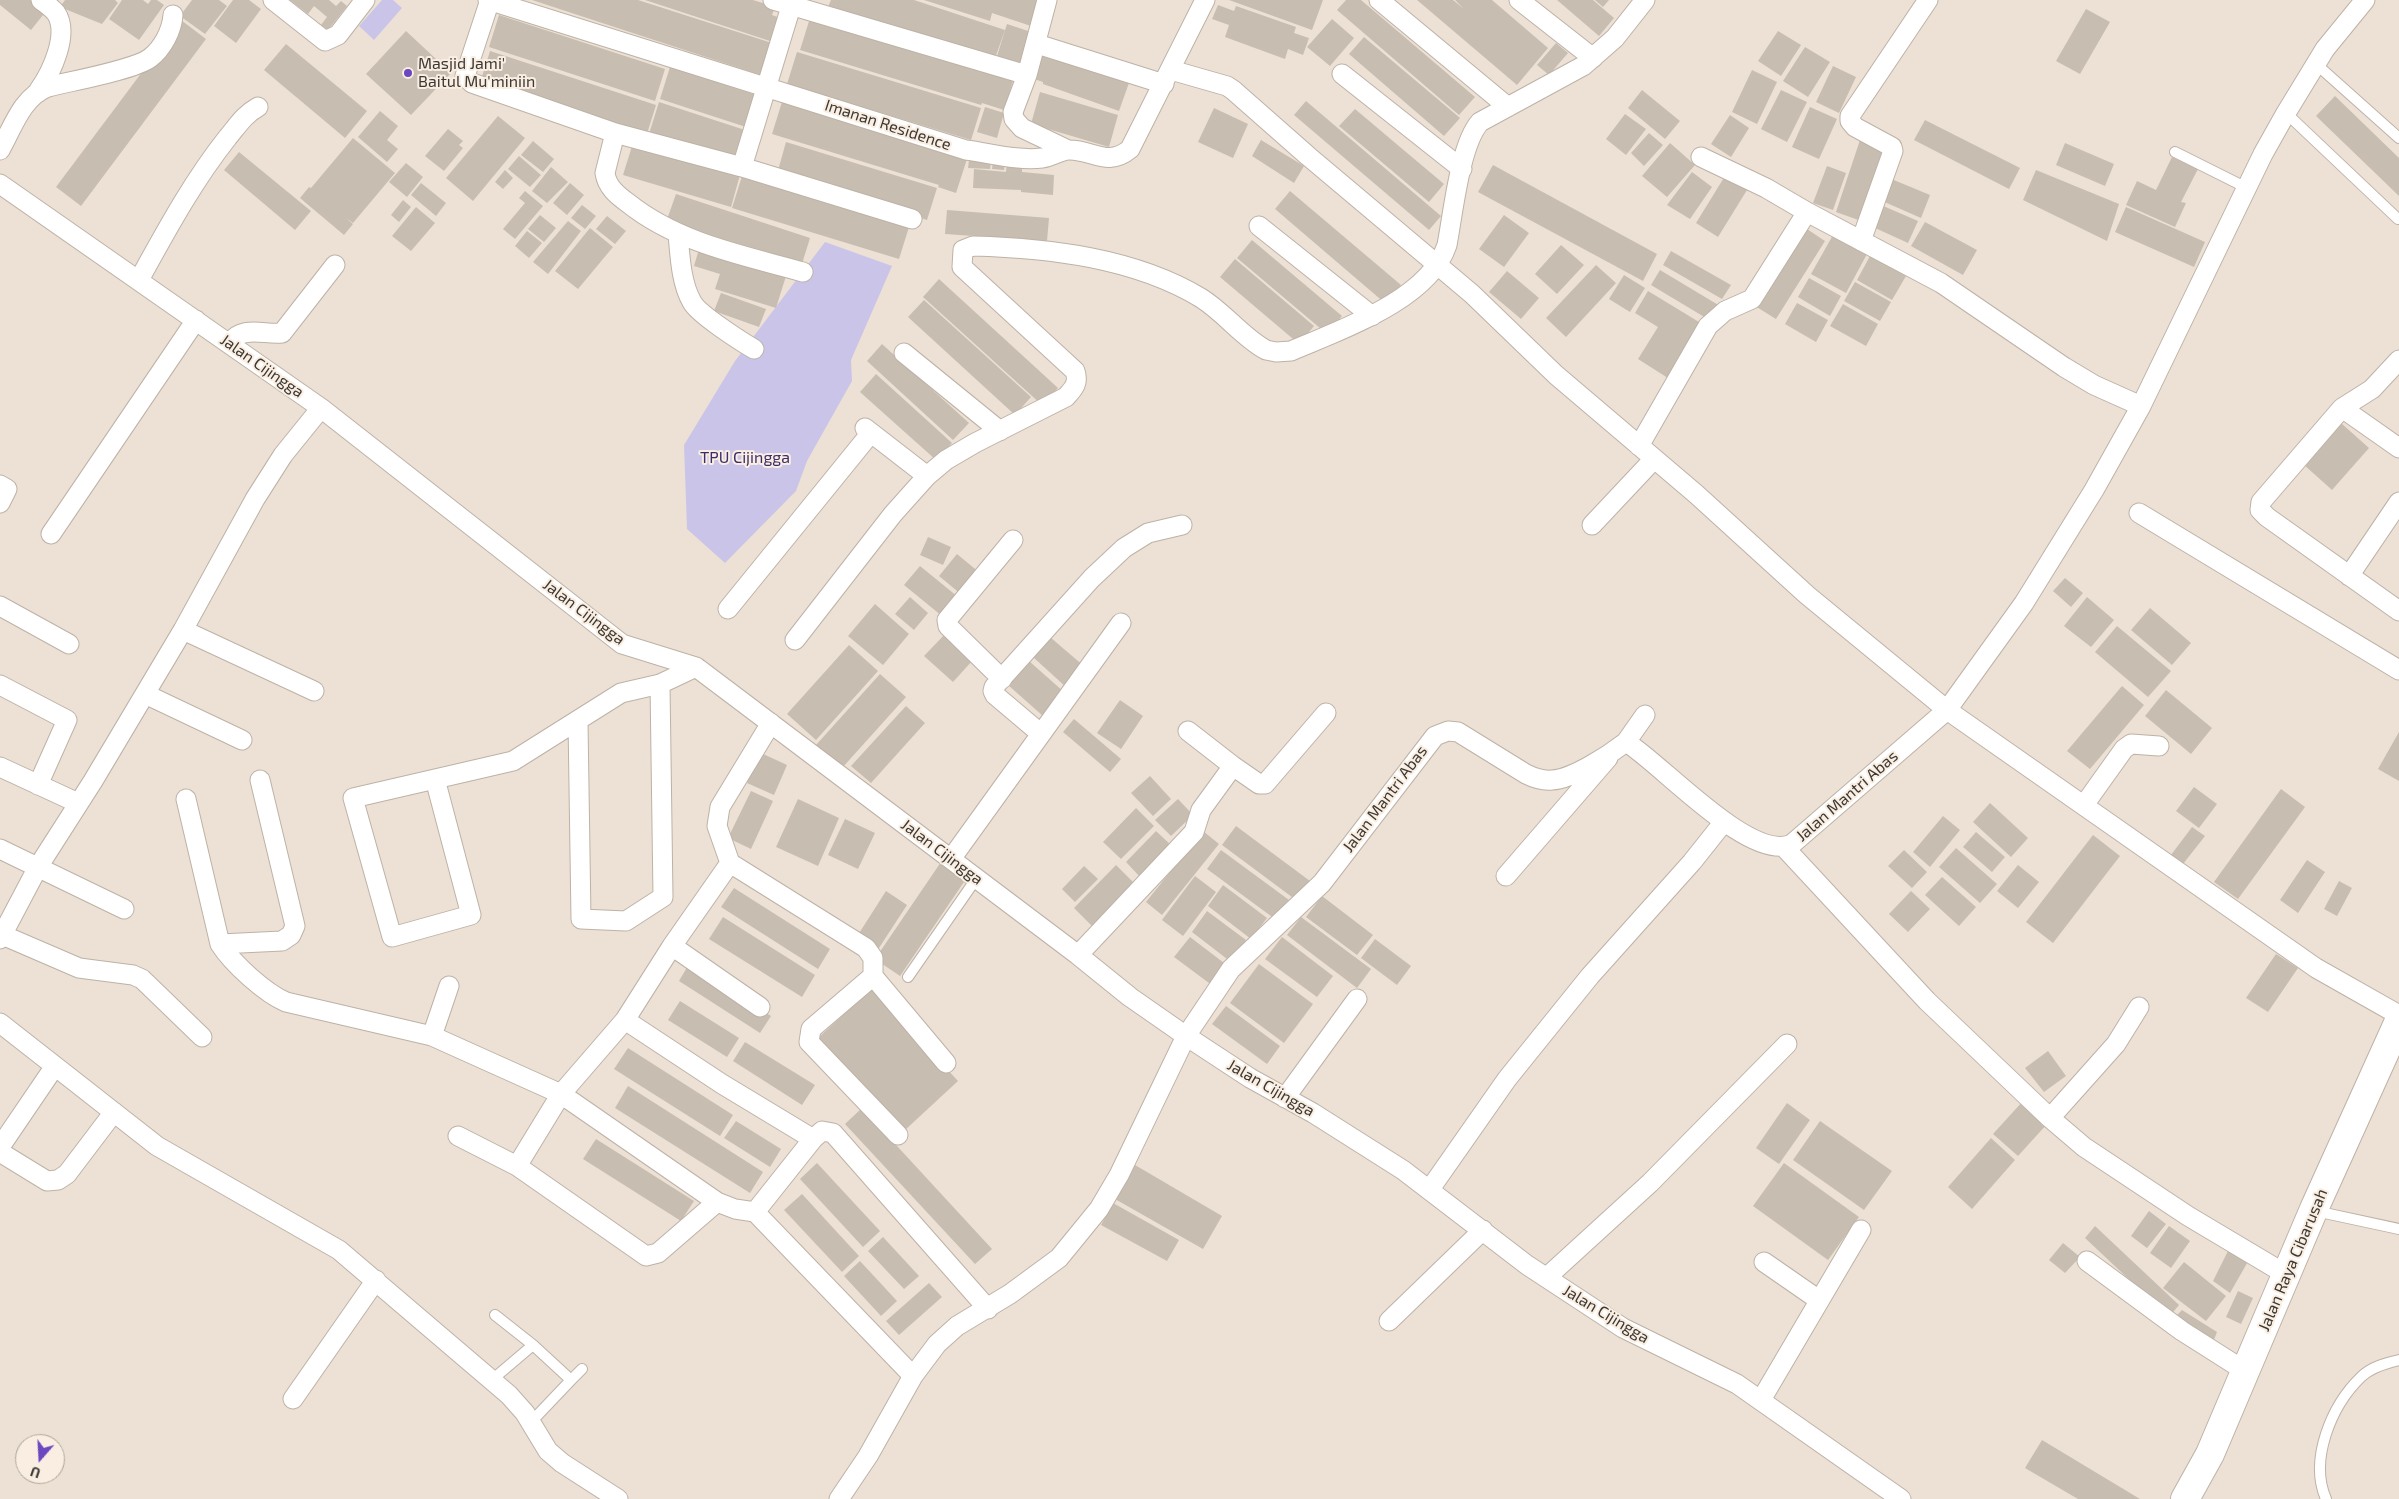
<!DOCTYPE html>
<style>
body{margin:0}
#map{position:relative;width:2399px;height:1499px;overflow:hidden;background:#ece1d4;font-family:"Exo 2",sans-serif}
canvas{display:block}
.north{position:absolute;left:15px;top:1434px;width:50px;height:50px;box-sizing:border-box;background:#f9eee1;border:1px solid #ada59b;border-radius:50%;rotate:199deg;font-size:14px;font-weight:700;line-height:20px;text-align:center;color:#3c3833}
.north::after{content:'';display:block;margin:auto;width:18px;height:22px;background:#6b47c0;clip-path:polygon(50% 0,100% 100%,50% 72%,0 100%)}
</style>
<div id="map">
<canvas width="2399" height="1499"></canvas>
<div class="north">U</div>
</div>
<script>
const g = document.querySelector('canvas').getContext('2d');
g.lineJoin = 'round';
function fill(path, color) {
  g.fillStyle = color;
  g.fill(path, 'evenodd');
}
function trace(path, color, width, dash) {
  g.strokeStyle = color;
  g.lineWidth = width;
  g.lineCap = dash ? 'butt' : 'round';
  g.setLineDash(dash || []);
  g.stroke(path);
}
function write(font, color, halo, rows, align = 'center') {
  g.font = font + ' "Exo 2",sans-serif';
  g.lineWidth = 4;
  g.setLineDash([]);
  g.textBaseline = 'middle';
  g.strokeStyle = halo;
  g.fillStyle = color;
  for (const [text, x, y, turn = 0] of rows) {
    g.save();
    g.translate(x, y);
    g.rotate((+turn || 0) * Math.PI / 180);
    g.textAlign = isNaN(turn) ? turn : align;
    if (halo) g.strokeText(text, 0, 0);
    g.fillText(text, 0, 0);
    g.restore();
  }
}
fill(new Path2D(`
 M382,0h11l9,8 -28,32 -15,-14z
 M825,242l67,24 -41,94 1,21 -45,80 -11,30 -71,72 -38,-34 -3,-84 51,-84z`), '#cac5e8');
fill(new Path2D(`
 M0,0h35l12,10 -16,20 -31,-25z
 M65,0h50l3,3 -16,21 -42,-17z
 M122,0h21l5,4 3,-4h6l7,5 -25,35 -30,-21z
 M192,0h27l8,6 -22,28 -25,-18z
 M233,0h16l12,9 -25,34 -22,-17z
 M290,0h39l7,6 5,-5 6,5 -19,24 -7,-5 6,-8 -13,-11 -6,8z
 M532,0h106l137,44 -11,32z
 M645,0h108l22,7 -3,8 8,3 -7,24z
 M831,0h83l91,30 -11,31 -166,-54z
 M924,0h111l4,1 -8,25 -39,-13 -2,8z
 M1229,0h94l-11,30z
 M1346,0h15l114,97 -16,18 -122,-105z
 M1417,0h36l11,9 -9,-9h37l56,48 -31,37z
 M1557,0h36l21,18 -15,18z
 M1595,0h14l-6,7z
 M1218,5l16,6 2,-5 60,21 -2,6 15,5 -6,17 -15,-6 -3,10 -60,-22 4,-12 -17,-6z
 M2086,9l24,13 -30,52 -24,-13z
 M499,15l166,54 -10,32 -166,-54z
 M810,18l203,63 -9,29 -22,-7 -1,2 -181,-55z
 M1332,19l22,19 -24,28 -23,-19z
 M181,20l25,19 -125,167 -25,-19z
 M1007,24l24,8 -10,32 -24,-8z
 M406,31l45,42 -40,42 -45,-41z
 M1778,31l23,14 -20,31 -23,-15z
 M1364,37l96,81 -16,18 -95,-82z
 M1556,43l12,10 -19,22 -12,-10z
 M286,44l81,67 -22,27 -81,-68z
 M1805,47l25,15 -22,35 -25,-16z
 M490,51l166,54 -10,32 -166,-54z
 M797,52l184,56 -10,32 -184,-56z
 M1040,52l90,28 -11,31 -76,-27v-2l-12,-4z
 M1833,66l23,11 -17,36 -23,-11z
 M670,67l89,29 -10,32 -89,-29z
 M1752,70l25,12 -20,42 -25,-12z
 M1642,90l38,31 -15,18 -37,-31z
 M1781,90l26,12 -20,40 -26,-13z
 M1040,92l78,23 -9,32 -78,-23z
 M2335,96l64,62v38l-83,-80z
 M1306,101l135,115 -12,14 -135,-115z
 M659,102l89,29 -10,32 -89,-29z
 M782,102l185,57 -11,34 -18,-6 1,-2 -167,-51z
 M985,107l19,6 -7,25 -20,-6z
 M1810,107l27,12 -18,40 -27,-12z
 M1214,108l34,16 -15,34 -35,-16z
 M1355,109l89,75 -15,18 -90,-76z
 M380,111l18,15 -11,14 11,9 -11,13 -29,-25z
 M1625,114l21,15 -20,26 -20,-16z
 M1730,115l19,13 -18,29 -20,-13z
 M498,116l27,22 -52,63 -27,-23z
 M1925,120l95,48 -11,21 -95,-49z
 M448,129l15,12 -4,4 4,3 -19,23 -19,-15z
 M1649,133l14,12 -19,21 -13,-13z
 M353,138l42,35 -42,50 -7,-5 7,6 -9,11 -44,-37 9,-11 2,1z
 M1261,140l43,26 -10,17 -42,-27z
 M1860,140l29,10 -25,72 -28,-10z
 M533,141l21,18 -11,13 -22,-17z
 M786,142l151,46 -10,32 -150,-46z
 M633,143l107,32 -9,32 -108,-32z
 M1670,143l25,22 -28,32 -25,-21z
 M2065,143l49,21 -9,22 -49,-21z
 M239,152l72,59 -16,19 -71,-60z
 M519,156l22,19 -11,12 -22,-18z
 M2172,157l26,12 -17,33 5,1 -11,24 -49,-22 11,-24 19,9z
 M969,160l22,2 -1,7 -22,-1z
 M993,161l12,1 -1,8 -12,-1z
 M406,163l17,14 -16,20 -18,-15z
 M1007,163l15,2v7l32,3 -1,20 -32,-3v-2l-48,-2 1,-19 32,3z
 M1493,165l164,89 -14,27 -165,-89z
 M1827,166l19,7 -13,37 -20,-7z
 M551,167l17,15 -21,21 -15,-12z
 M505,170l8,8 -10,11 -8,-7z
 M2036,170l83,34 -12,37 -84,-41z
 M1692,172l20,15 -22,32 -23,-14z
 M742,176l167,51 -10,32 -167,-51z
 M1725,176l22,14 -29,47 -22,-14z
 M1889,178l41,17 -9,23 -41,-18z
 M421,183l25,20 -10,13 -25,-21z
 M570,183l14,12 -17,20 -14,-12z
 M525,191l18,15 -28,33 -12,-10 22,-26 -6,-5z
 M1290,191l111,94 -15,19 -111,-95z
 M676,194l134,44 -10,32 -135,-45z
 M403,200l8,7 -12,15 -8,-7z
 M582,205l14,11 -11,13 -14,-11z
 M1881,205l37,16 -10,22 -35,-16z
 M416,207l19,16 -24,28 -19,-15z
 M2126,207l79,35 -11,25 -79,-35z
 M947,210l102,8 -2,23 -102,-7z
 M540,215l16,13 -12,14 -16,-13z
 M1504,215l25,18 -25,34 -25,-18z
 M607,216l19,15 -11,13 -19,-15z
 M568,221l13,10 -33,43 -15,-12z
 M1925,222l52,28 -14,25 -52,-29z
 M1804,227l21,14 -49,78 -21,-13z
 M590,228l23,19 -35,42 -23,-18z
 M527,231l15,12 -13,15 -14,-12z
 M1833,235l34,19 -21,39 -35,-19z
 M1252,240l90,76 -15,18 -90,-76z
 M1561,245l23,20 -27,29 -22,-20z
 M699,249l87,27 -10,32 -61,-19 5,-15 -26,-8z
 M1671,251l60,34 -9,14 -59,-34z
 M1870,256l36,20 -14,24 -35,-20z
 M1235,259l79,67 -15,18 -79,-67z
 M1596,265l20,18 -50,54 -20,-19z
 M1660,270l60,36 -9,15 -60,-36z
 M1507,271l32,27 -18,21 -32,-27z
 M1624,275l21,13 -15,24 -21,-13z
 M1809,278l32,18 -11,20 -32,-19z
 M939,279l119,109 -16,17 -119,-108z
 M1855,282l36,20 -11,19 -36,-20z
 M1648,291l56,34 -33,55 -33,-21 20,-32 -23,-14z
 M721,293l45,16 -7,18 -45,-16z
 M924,300l107,97 -16,18 -107,-98z
 M1797,303l31,17 -12,22 -31,-18z
 M1843,304l35,20 -12,22 -36,-20z
 M882,344l87,79 -16,17 -86,-79z
 M876,374l76,69 -16,17 -76,-68z
 M2341,423l28,25 -37,42 -29,-26z
 M928,537l23,10 -8,18 -23,-10z
 M957,554l23,19 -18,22 -23,-19z
 M920,566l38,31 -16,19 -38,-31z
 M2065,578l18,15 -12,14 -18,-16z
 M910,597l18,16 -14,17 -19,-16z
 M2087,597l27,23 -23,27 -27,-21z
 M875,604l34,30 -26,31 -35,-29z
 M2150,608l41,35 -19,22 -41,-35z
 M2117,626l54,45 -23,26 -53,-45z
 M945,634l28,26 -20,22 -29,-26z
 M1050,637l35,30 -18,21 -34,-31z
 M849,645l29,26 -62,69 -29,-26z
 M1029,661l35,31 -21,24 -35,-31z
 M880,674l26,23 -64,71 -26,-23z
 M2122,686l22,19 -54,64 -23,-18z
 M2166,690l46,38 -21,26 -46,-38z
 M1120,700l23,16 -22,33 -24,-16z
 M906,706l19,17 -54,60 -20,-17z
 M1074,719l47,40 -11,13 -47,-40z
 M2399,732v49l-21,-12z
 M761,753l26,12 -13,30 -27,-12z
 M1150,776l21,23 -18,17 -22,-23z
 M2194,787l23,17 -18,24 -23,-17z
 M2281,789l24,18 -67,92 -24,-17z
 M751,791l22,10 -22,48 -23,-11z
 M798,799l41,19 -21,48 -42,-19z
 M1178,799l15,16 -22,21 -16,-16z
 M1990,803l38,35 -17,19 -38,-35z
 M1136,808l18,18 -33,33 -18,-17z
 M1943,816l17,14 -30,37 -17,-15z
 M845,819l30,14 -17,36 -30,-14z
 M1236,826l74,55 -14,19 -74,-55z
 M2192,827l13,9 -22,28 -12,-9z
 M1156,831l17,16 -31,32 -16,-17z
 M1203,831l16,13 -57,71 -16,-13z
 M1976,832l29,25 -13,15 -29,-25z
 M2093,835l27,21 -67,87 -27,-21z
 M1956,848l41,36 -17,19 -41,-36z
 M1221,850l68,50 -14,19 -68,-50z
 M1904,850l23,22 -15,16 -24,-22z
 M2307,860l18,12 -27,41 -18,-13z
 M941,862l25,17 -66,97 -25,-17z
 M1116,865l19,19 -42,43 -19,-19z
 M2018,865l21,17 -21,26 -21,-17z
 M1084,866l14,13 -23,23 -13,-13z
 M1195,876l21,16 -33,44 -21,-16z
 M1942,877l34,30 -17,19 -34,-31z
 M2339,881l13,7 -15,28 -13,-7z
 M1223,885l44,33 -16,21 -43,-33z
 M734,888l96,61 -12,20 -97,-62z
 M886,891l21,14 -30,46 -21,-13z
 M1911,891l19,18 -22,23 -19,-18z
 M1322,896l51,39 -16,20 -51,-38z
 M1207,911l39,29 -15,22 -39,-30z
 M723,917l92,58 -13,22 -93,-58z
 M1301,917l70,52 -14,19 -70,-53z
 M1190,937l38,29 -15,20 -39,-29z
 M1282,937l51,39 -16,21 -52,-38z
 M1375,939l36,27 -14,19 -36,-27z
 M2276,954l22,14 -30,44 -22,-14z
 M689,964l82,52 -11,17 -81,-52z
 M1259,964l54,40 -29,39 -54,-40z
 M872,988l86,93 -54,50 -86,-93z
 M680,1001l59,37 -12,19 -59,-37z
 M1226,1006l54,40 -13,18 -55,-40z
 M745,1042l70,43 -13,20 -69,-44z
 M628,1048l105,67 -13,21 -106,-67z
 M2048,1051l18,25 -22,16 -19,-24z
 M628,1086l135,86 -13,21 -135,-85z
 M2023,1101l25,22 -30,33 -25,-22z
 M1787,1103l23,17 -31,44 -23,-16z
 M862,1108l130,141 -17,15 -130,-140z
 M736,1121l45,28 -11,18 -46,-29z
 M1820,1121l72,50 -28,39 -71,-50z
 M1991,1138l24,22 -43,49 -24,-22z
 M596,1139l98,62 -13,20 -98,-62z
 M817,1163l63,68 -17,16 -63,-68z
 M1784,1163l75,54 -31,43 -75,-54z
 M1135,1165l87,51 -19,33 -88,-50z
 M802,1194l57,62 -17,16 -58,-62z
 M1113,1203l66,37 -12,21 -66,-36z
 M2149,1211l17,13 -19,24 -16,-12z
 M2095,1226l84,79 -10,12 -84,-79z
 M2169,1226l21,15 -19,27 -21,-15z
 M883,1237l36,39 -15,13 -36,-38z
 M2063,1243l17,14 -15,16 -16,-13z
 M2228,1251l22,7 -20,35 -17,-12z
 M860,1261l37,40 -16,15 -37,-40z
 M2184,1262l42,34 -20,25 -43,-33z
 M929,1283l13,14 -43,38 -13,-14z
 M2238,1291l15,7 -12,26 -15,-7z
 M2182,1310l35,22 -6,15 -39,-27z
 M2042,1440l98,59h-62l-53,-31z`), '#c8bdb1');
const lane = new Path2D(`
 M2316,64l83,74
 M2286,113l112,106
 M2175,152l72,36
 M908,977l68,-98
 M2320,1212l79,17
 M493,1379l40,-34 -38,-30
 M571,1380l11,-11
 M531,1422l40,-42 -38,-35
 M2326,1499c-17,-39 5,-93 35,-122 10,-10 25,-14 38,-17`);
const street = new Path2D(`
 M273,0l52,41 13,-6 27,-35
 M488,0l478,150c24,3 52,11 76,8 9,-1 17,-7 26,-8 24,-1 39,18 62,-1l75,-149
 M490,0l-25,76 7,7 143,50 127,34 170,52
 M773,0l254,75
 M1047,0l-20,75 -14,37 1,7 8,9 46,22
 M1379,0l129,107
 M1519,0l74,58
 M1037,44l127,40
 M1171,70l56,16 6,4 75,66 164,138 84,81 140,119 111,101 140,115 369,258 83,47
 M1342,74l120,95
 M39,90c12,-17 31,-56 17,-77 -4,-5 -10,-9 -15,-13
 M615,133l-10,40c2,14 12,22 23,30 50,40 114,52 175,69
 M0,150c13,-23 22,-53 48,-63 23,-6 86,-17 102,-29 13,-10 22,-28 23,-43
 M1701,157l65,31 41,24
 M742,167l51,-167
 M0,184l321,224 301,236 74,23 382,288 52,42 56,39 64,42 63,35 90,57 124,95 96,63 114,56 164,115
 M1259,226l113,90
 M678,234c2,22 3,49 14,68 6,12 50,40 62,47
 M1861,241l32,-90 -1,-4 -37,-20 -5,-6v-5l78,-116
 M139,280c27,-49 54,-99 89,-143 10,-12 17,-23 30,-30
 M230,343c12,-18 34,-8 52,-10l53,-68
 M904,353l96,78
 M2342,408l30,-19 27,-29
 M865,428l62,48
 M1639,446l69,-120 17,-15 27,-12 55,-87 134,71 123,84 30,18 47,21
 M2399,448l-57,-40 -81,94 -1,8 7,7 132,94
 M0,485l7,4 -7,14
 M2139,513l260,157
 M1592,525l62,-66
 M51,534l145,-214
 M2349,576l50,-74
 M0,606l69,38
 M728,609l142,-175
 M183,630l131,61
 M795,640l98,-126 34,-38 19,-16 29,-17 91,-46c8,-9 13,-14 9,-26l-113,-104 1,-17 10,-4c76,2 162,12 228,52 24,15 41,39 65,52l10,2 15,-1c49,-21 138,-51 156,-106 6,-31 13,-101 33,-123l103,-56 32,-28 30,-38
 M1002,679l-54,-53 -1,-6 66,-80
 M0,685l67,35 -29,65
 M145,694l97,46
 M578,721l3,198 45,2 37,-24 -3,-213
 M1040,733l-45,-38 -2,-4 1,-4 98,-109 32,-30 24,-15 34,-8
 M1626,742l19,-27
 M1233,766l26,18h6l61,-71
 M0,767l78,36
 M435,779l36,136 -79,22 -39,-139 160,-37 108,-68 39,-9 36,-17
 M186,799l34,145c13,20 45,49 66,58l146,34 129,58 156,108 18,7 20,3 158,164
 M2084,805l40,-56 7,-5 28,2
 M1784,847l143,154 123,117 34,29 104,69 99,59
 M0,849l124,60
 M951,859l170,-236
 M730,863l136,85 7,10v18l-62,53 -2,13 89,93
 M1506,876l102,-118
 M0,934l79,34 54,7 9,4 60,58
 M0,939l38,-72 55,-86 90,-151 72,-131 28,-44 38,-47
 M220,944l62,-3 9,-6 4,-9 -35,-146
 M672,946l88,61
 M1078,955l116,-123 7,-22 32,-44 -45,-35
 M873,976l73,87
 M625,1020l97,64 91,55 9,-8 11,2 155,176
 M0,1023l157,123 182,104 170,145 16,18 23,38 14,12 56,36
 M432,1036l17,-50
 M1285,1098l72,-99
 M2050,1118l66,-74 23,-37
 M458,1136l59,30 129,90 12,-3 59,-51
 M0,1147l55,-81
 M0,1149l3,5 44,27 11,-1 9,-6 47,-62
 M517,1166l44,-72 64,-74 47,-74 58,-83 -13,-37 3,-19 51,-84
 M1430,1189l77,-110 83,-103 102,-114 31,-39
 M755,1212l58,-73
 M2087,1261l95,70 63,40
 M1764,1262l52,36 2,4
 M1547,1277l103,-94 137,-139
 M1389,1321l94,-91
 M293,1399l83,-119
 M1761,1400l100,-170
 M839,1499l29,-43 45,-80 24,-32 20,-18 53,-32 49,-36 40,-49 20,-34 67,-139 45,-67 91,-86 113,-147 13,-5 10,1 68,42c8,4 16,7 26,6 21,-1 57,-25 74,-38 36,22 124,121 166,102l155,-134 77,-107 70,-113 47,-84 122,-252 23,-41 39,-64 40,-49`);
const primary = new Path2D(`
 M2185,1499l25,-45 104,-245 85,-188`);
trace(lane, '#bdb2a6', 12);
trace(street, '#bdb2a6', 21);
trace(primary, '#bdb2a6', 30);
trace(lane, '#fff', 10);
trace(street, '#fff', 19);
trace(primary, '#fff', 28);
for (const [x, y, r, color] of [
 [408,73,5,"#6b47c0"]
]) {
  const dot = new Path2D();
  dot.arc(x, y, r, 0, 2 * Math.PI);
  g.fillStyle = color;
  g.fill(dot);
  trace(dot, '#f9eee1', 2);
}
write('16px', '#3c3833', '#f9eee1', [
 ["Masjid Jami'",418,64],
 ["Baitul Mu'miniin",418,82]
], 'left');
write('16px', '#3c3833', '#f9eee1', [
 ["Imanan Residence",888,125,18],
 ["Jalan Cijingga",262,366,35],
 ["Jalan Cijingga",584,612,37],
 ["Jalan Mantri Abas",1847,796,-41],
 ["Jalan Mantri Abas",1385,799,-53],
 ["Jalan Cijingga",942,852,37],
 ["Jalan Cijingga",1271,1088,30],
 ["Jalan Raya Cibarusah",2293,1260,-67],
 ["Jalan Cijingga",1606,1314,31]
]);
write('16px', '#3d2c6b', '#f9eee1', [
 ["TPU Cijingga",745,458]
]);
</script>
